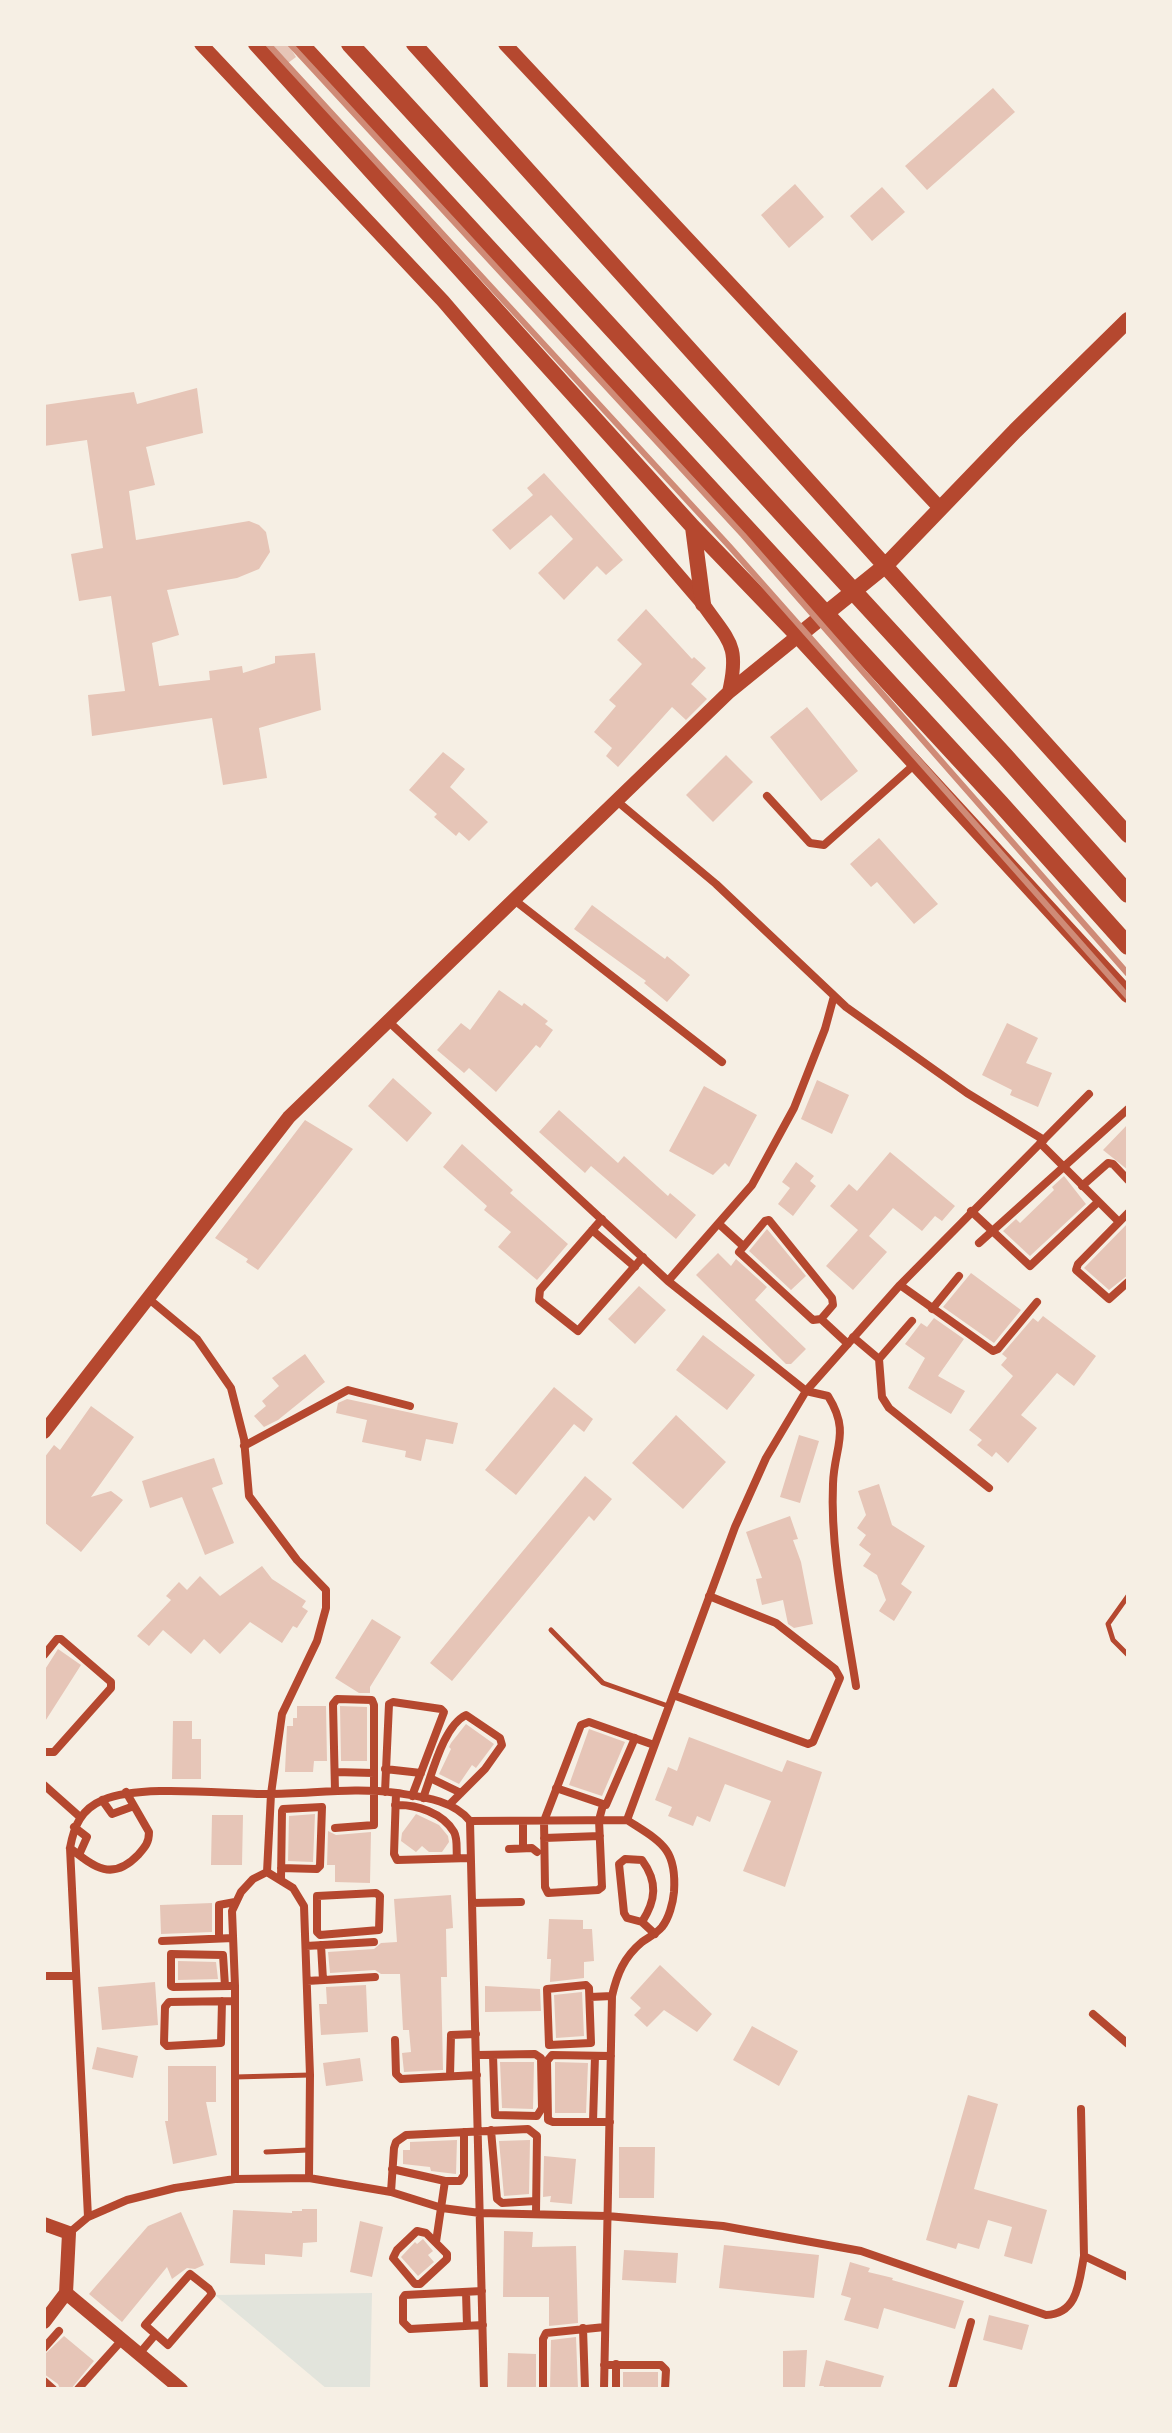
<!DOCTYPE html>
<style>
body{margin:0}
#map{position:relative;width:1172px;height:2433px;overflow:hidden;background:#f6efe4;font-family:"Exo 2",sans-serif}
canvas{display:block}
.frame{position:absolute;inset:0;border:46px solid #f6efe4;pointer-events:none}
</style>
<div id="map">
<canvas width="1172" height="2433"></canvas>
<div class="frame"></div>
</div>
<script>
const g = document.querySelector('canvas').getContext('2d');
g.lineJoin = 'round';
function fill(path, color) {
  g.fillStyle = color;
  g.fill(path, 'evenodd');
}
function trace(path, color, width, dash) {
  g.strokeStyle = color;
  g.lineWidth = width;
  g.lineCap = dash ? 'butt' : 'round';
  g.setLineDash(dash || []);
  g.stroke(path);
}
fill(new Path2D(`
 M372,2293l-2,96h-43l-112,-94z`), '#e2e4dc');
fill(new Path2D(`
 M271,44h17l8,13 -8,6z
 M993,88l22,24 -88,78 -22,-24z
 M795,184l29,33 -35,31 -28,-33z
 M882,187l23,25 -33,29 -22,-25z
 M197,388l6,45 -57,14 9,38 -26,6 7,49 113,-19 10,4 7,7 4,20 -11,17 -22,9 -70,12 12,45 -27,8 7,43 51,-6 -1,-9 33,-5 1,7 32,-10v-7l40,-3 6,57 -62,18 8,50 -44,7 -11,-67 -120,18 -4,-41 37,-4 -14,-95 -32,5 -8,-47 32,-6 -16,-108 -43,6v-41l90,-13 3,12z
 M544,473l79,87 -17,15 -9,-9 -33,34 -26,-27 35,-34 -22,-24 -41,35 -18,-20 41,-35 -6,-7z
 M646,609l46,50 2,-2 12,11 -15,16 16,15 -21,21 -14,-13 -54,60 -12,-11 6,-8 -18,-16 22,-26 -7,-6 33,-36 -25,-24z
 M807,707l51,64 -37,30 -51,-64z
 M443,752l22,17 -15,18 38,35 -19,19 -10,-9 -3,4 -22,-19 3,-3 -28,-24z
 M726,755l27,27 -40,40 -27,-27z
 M879,838l59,66 -24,20 -37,-42 -6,5 -21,-23z
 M592,905l73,54 2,-3 23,19 -23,27 -23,-19 2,-2 -72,-52z
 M499,990l23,16 2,-3 24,18 -3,3 8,6 -13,18 -4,-3 -40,47 -27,-24 -5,5 -27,-23 24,-27 9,7z
 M1007,1023l31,15 -12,25 26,10 -14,34 -28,-12 2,-5 -30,-15z
 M393,1078l39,35 -25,29 -39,-36z
 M817,1080l32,15 -17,39 -31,-15z
 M704,1086l53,29 -28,52 -4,-4 -12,12 -44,-24z
 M559,1110l59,53 6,-7 44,40 2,-3 26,22 -20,24 -85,-73 -6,7 -46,-41z
 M305,1120l48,29 -95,121 -12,-8 2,-3 -33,-21z
 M1128,1124v46l-25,-20z
 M462,1144l51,46 -3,3 58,51 -31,36 -39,-33 13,-15 -27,-22 3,-4 -44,-39z
 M890,1152l65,54 -13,15 -7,-5 -13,15 -29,-23 -24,28 18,16 -34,38 -27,-24 32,-36 -28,-24 19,-22 8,7z
 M796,1162l18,14 -4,5 6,5 -23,30 -15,-12 12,-16 -8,-6z
 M1064,1176l22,28 -56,52 -27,-25 13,-12 4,4 34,-33 -2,-3z
 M1128,1223v52l-19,15 -25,-22z
 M767,1229l39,47 -15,14 -42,-39z
 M718,1253l13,13 5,-7 31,28 -12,13 51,49 -15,15h-5l-90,-89z
 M971,1273l50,37 -27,33 -51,-36z
 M639,1286l27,24 -31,34 -27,-25z
 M1043,1316l53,40 -22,30 -17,-13 -36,42 16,13 -29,35 -12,-11 -4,5 -15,-12 5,-5 -13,-10 44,-54 -12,-11 6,-7 -5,-4 31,-36 5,4z
 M934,1318l30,21 -26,37 27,15 -14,23 -43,-26 17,-30 -20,-14 16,-21 6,4z
 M703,1335l52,40 -28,35 -51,-40z
 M305,1354l20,28 -47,38 -14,7 -10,-11 12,-10 -4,-5 17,-15 -7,-8z
 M554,1387l39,32 -9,13 -10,-8 -58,71 -31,-25z
 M347,1399l111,24 -5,21 -27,-5 -5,22 -16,-4 1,-6 -44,-9 5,-22 -31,-7 2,-10z
 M91,1406l43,31 -43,60 20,-6 12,9 -42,52 -37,-30v-64l10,-13 6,5z
 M676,1415l50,47 -43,47 -51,-46z
 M799,1435l20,6 -19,62 -20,-6z
 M214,1458l9,26 -11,4 22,55 -29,12 -23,-58 -32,11 -8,-27z
 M585,1476l27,23 -18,22 -5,-5 -137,165 -22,-18z
 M879,1484l13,41 33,21 -24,38 11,8 -18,29 -15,-10 7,-11 -9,-25 -14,-9 8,-12 -12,-9 7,-10 -9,-7 9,-13 -8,-24z
 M790,1516l8,23 -5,1 8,22 12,62 -19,4 -6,-4 -5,-24 -21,5 -6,-26 6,-1 -16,-46z
 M262,1566l10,13 34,22 -4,6 6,4 -11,17 -4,-2 -11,17 -32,-21 -30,32 -16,-15 -13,15 -28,-24 -14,16 -12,-10 34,-36 -5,-4 13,-14 8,8 13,-14 20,20z
 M372,1619l29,18 -31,50v6h-11l-24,-15z
 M58,1649l23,16 -37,58v-52z
 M297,1706h29l1,55h-13l-1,11h-28l2,-46h6v-8h4z
 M340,1706l27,1v54h-26z
 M173,1721h19v18h9v40h-29z
 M466,1724l28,20 -18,24 -4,-3 -13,19 -20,-10 12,-25 -2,-2 2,-4z
 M589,1729l36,13 -23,54 -33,-11z
 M689,1737l93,35 5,-12 35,12 -37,115 -42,-16 28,-70 -46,-17 -15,38 -13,-6 -4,10 -25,-10 4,-9 -17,-7 13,-33 9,4z
 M315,1814l-2,48 -25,-1 1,-45z
 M416,1814l23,11 9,11 1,6 -7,10h-13l-7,-6 -6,6 -15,-11 1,-8z
 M212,1815h31l-1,50h-31z
 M328,1831l8,4 35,-3 -1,51 -35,-1v-17h-8z
 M451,1895l2,33 -7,1 1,48h-6l2,93 -39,2 -2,-19 9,-1 -2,-22h-6l-3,-56h-19l-6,-4 -45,3 -2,-21 46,-3 7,-6 16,-1 -3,-43z
 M212,1903v29l-51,2 -1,-29z
 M549,1919l34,1v9h9l2,32 -10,1v16l-34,4 1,-23h-4z
 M178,1961l38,1 2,17 -40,1z
 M660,1965l52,49 -15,18 -33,-22 -17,17 -13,-12 7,-7 -11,-10z
 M155,1982l3,43 -56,5 -4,-43z
 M366,1985l2,47 -47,3 -2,-31h8l-1,-17z
 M485,1986l55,3 1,22 -56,1z
 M582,1992l2,44 -28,2 -2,-43z
 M752,2026l46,25 -19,35 -46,-26z
 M97,2047l41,9 -5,22 -41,-9z
 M360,2058l3,23 -37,5 -3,-23z
 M500,2062h34l-1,47 -31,-1z
 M555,2062l33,1 -2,50h-31z
 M168,2066h48v36h-10l11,53 -44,9 -8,-43h3z
 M968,2095l30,9 -24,85 73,21 -15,54 -28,-8 8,-29 -24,-7 -9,29 -21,-6 -2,6 -30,-9z
 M457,2140l-1,34 -25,-3 -1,-4 -27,-3v-14h7v-8z
 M530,2140l-1,54 -25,2 -5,-55z
 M619,2147h36l-1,51h-35z
 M544,2156l32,3 -4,45 -22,-2 1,-6 -8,1z
 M302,2209h15v33l-14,1 -1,14 -37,-3v11l-35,-2 3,-53 59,3v-2h10z
 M181,2212l23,53 -9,4 -8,-1 -15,11 -5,-12 -45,55 -33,-28 59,-68z
 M360,2221l23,6 -11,50 -22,-5z
 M504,2231l29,1 -1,15 44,-1 2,77 -29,3v-29h-46z
 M423,2239l10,12 -5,4 6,7 -16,14 -17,-19 14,-15 2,2z
 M724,2245l95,10 -5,43 -95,-10z
 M624,2250l54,3 -2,30 -54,-3z
 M850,2262l20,6 -2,4 25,6 -1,2 72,21 -9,28 -71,-21 -6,21 -34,-9 7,-22 -10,-3z
 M989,2315l40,10 -7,25 -39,-10z
 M64,2336l30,25 -23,28h-11l-2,-5 -14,-10v-19z
 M576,2337l2,52h-28l1,-49z
 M807,2350l-2,37h-22v-36z
 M508,2353l28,1v35h-29z
 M826,2360l58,16 -4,13h-57l1,-3h-5z
 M623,2372h35v17h-35z`), '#e6c5b7');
trace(new Path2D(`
 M1128,1596l-20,28 5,16 15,15
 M551,1630l52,53 65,23
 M235,2077l75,-2
 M266,2152l42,-2`), '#b5482f', 5);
trace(new Path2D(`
 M767,796l43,47 14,2 91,-81
 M618,802l98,82 130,123 121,86 77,47
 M513,899l209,163
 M389,1022l279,259 138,110 22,5c23,37 6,51 5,88 -3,65 13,138 23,202
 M1040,1143l79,79
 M1082,1186l26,-23 5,1 15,16
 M971,1211l59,55 68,-64
 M1128,1213l-50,51 -2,6 33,29 19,-17
 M602,1219l-62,71 -1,10 39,31 65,-74
 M769,1220l63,78 1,7 -12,14 -8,1 -74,-68 26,-31z
 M719,1224l23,21
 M592,1230l43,37
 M979,1243l149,-134
 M668,1281l84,-96 42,-77 31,-79 9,-33
 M900,1285l93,66 5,-2 39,-47
 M149,1299l48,40 34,49 13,51 5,57 48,64 29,30v18l-9,33 -35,73 -11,80 -4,78
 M932,1309l27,-33
 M821,1319l27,25
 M912,1321l-33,38 3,38 7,11 100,80
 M853,1337l26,22
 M244,1446l104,-56 62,16
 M44,1655l13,-16h4l50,43v6l-57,64h-10
 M673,1695l135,49 5,-2 27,-64 -5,-9 -59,-46 -67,-27
 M385,1769l36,4
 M335,1772l39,1
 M430,1778l31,15
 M44,1785l36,32
 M556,1788l50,17 29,-67
 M385,1792l4,-88 4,-2 48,7 3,3 -32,84
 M396,1793l-2,61 3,6 73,-2
 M423,1798c9,-23 20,-72 43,-83l34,23 2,7 -17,24 -36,36
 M102,1800l10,14 22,-8
 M395,1805c21,-1 48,8 59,27 4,7 2,18 3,26
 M603,1805l-4,15 3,67 -4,3 -50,3 -3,-6 -1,-66 37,-96 8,-3 65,23
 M627,1820l108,-293 31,-69 40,-67 94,-106 189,-191
 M470,1821l14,568
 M523,1821v27
 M74,1827l13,10 -8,18
 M335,1828l39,-3v-120l-2,-5 -35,-1 -4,5 2,87
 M544,1838l56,-2
 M70,1848c24,19 42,34 68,7 7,-8 11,-12 11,-23l-23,-40
 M509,1849l23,-1 5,4
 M267,1872l26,16 11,18 6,169 -1,103
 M281,1879l1,-68 1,-2 39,-2 -2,59 -3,3 -36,-1
 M376,1893l4,3 -1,34 -59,5 -3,-3v-36z
 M472,1903l49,-1
 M642,1922c14,-22 16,-40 0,-62l-17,-1 -6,5 5,49 3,5 15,4 13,12
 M219,1938v-33l16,-3
 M162,1941l71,-3
 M321,1945l2,35
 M306,1946l68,-4
 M44,1976h32
 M307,1981l68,-4
 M586,1985l3,3 2,55 -42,2 -2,-56z
 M225,1986l-2,-31 -52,-1v32l2,1 57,-1h5
 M590,1997l22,-1
 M222,2001l-1,42 -54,3 -3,-3 1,-36 4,-5 66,-1
 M1093,2014l35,30
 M395,2040l1,34 5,5 76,-4
 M477,2055l58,-1 6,4 1,50 -5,8 -42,-1 -2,-60
 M450,2076l1,-41 25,-1
 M1081,2109l3,147 44,21
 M593,2122l2,-66
 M610,2122h-57l-5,-2 -1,-59 5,-6 59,1
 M491,2130l6,69 5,4 34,-2
 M392,2169l53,12h15l4,-6v-43
 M235,2179v-193l-3,-75 9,-19 12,-13 14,-7
 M391,2192l3,-44 2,-6 10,-7 122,-6 9,7 -1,77
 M88,2217l-18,-369c4,-22 11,-39 33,-48 38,-16 121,-6 165,-6 43,0 86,-7 129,-1 26,4 56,7 73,28l157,-1
 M417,2231l9,2 21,21v5l-27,25h-5l-22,-26 4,-8z
 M69,2233l19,-16 39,-17 48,-12 60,-9 74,-1 82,14 51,16 38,5 127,3 116,10 138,25 185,64c32,-1 33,-33 38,-59
 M436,2242l9,-61
 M190,2274l19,15 3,5 -44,51 -23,-20z
 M482,2291l-77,4 -2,3v24l7,7 73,-4
 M466,2292l1,34
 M583,2328l2,61
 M44,2348l15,-17
 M139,2354l16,-19
 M604,2365h57l5,5 -1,19
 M44,2381l9,8
 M78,2389l44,-49
 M543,2389v-50l3,-6 59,-6
 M604,2389l8,-393c5,-22 12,-39 30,-54 7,-5 14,-8 20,-15 7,-9 11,-24 12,-35 3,-44 -13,-50 -47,-72
 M616,2389v-25
 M952,2389l19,-67`), '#b5482f', 8);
trace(new Path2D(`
 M201,44l242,257 260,303c26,38 37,40 26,88
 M505,44l435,464
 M44,1432l245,-315 440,-425 69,-56
 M44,2224l25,9 -3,60
 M66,2293l115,96
 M44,2322l22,-29`), '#b5482f', 14);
trace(new Path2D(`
 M256,44l437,483 105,109 330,359
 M414,44l714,791
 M693,527l10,77
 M798,636l88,-71 129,-134 113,-111`), '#b5482f', 16);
trace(new Path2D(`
 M300,44l700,759 128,143
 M350,44l654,711 124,139`), '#b5482f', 18);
trace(new Path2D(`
 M268,44l462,503 398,450
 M290,44l453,491 385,439`), '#cf8b77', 6);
</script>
